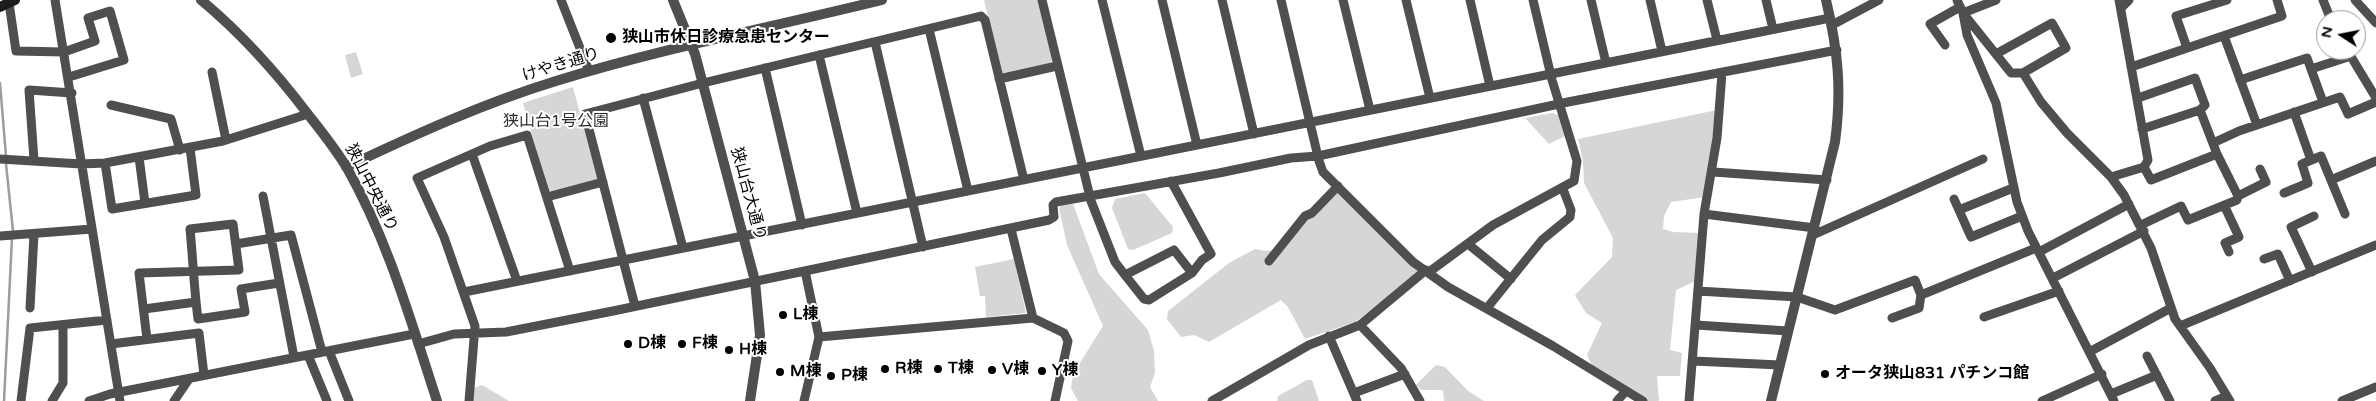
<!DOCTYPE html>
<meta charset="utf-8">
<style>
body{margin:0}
#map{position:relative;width:2376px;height:401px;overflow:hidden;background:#fff;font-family:"Varela Round",sans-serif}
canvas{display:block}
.north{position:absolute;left:2316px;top:10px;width:50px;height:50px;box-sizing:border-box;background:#fff;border:1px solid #999;border-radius:50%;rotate:281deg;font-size:14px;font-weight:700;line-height:20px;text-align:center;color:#000}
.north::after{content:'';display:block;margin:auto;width:18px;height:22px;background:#000;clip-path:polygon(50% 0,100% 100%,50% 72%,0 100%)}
</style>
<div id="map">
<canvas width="2376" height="401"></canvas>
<div class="north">N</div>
</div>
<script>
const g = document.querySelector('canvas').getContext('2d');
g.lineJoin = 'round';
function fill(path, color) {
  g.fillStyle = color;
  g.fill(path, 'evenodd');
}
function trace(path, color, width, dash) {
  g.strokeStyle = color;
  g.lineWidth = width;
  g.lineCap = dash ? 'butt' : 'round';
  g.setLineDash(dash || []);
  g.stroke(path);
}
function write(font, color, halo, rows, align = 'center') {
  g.font = font + ' "Varela Round","Noto Sans JP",sans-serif';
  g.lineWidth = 4;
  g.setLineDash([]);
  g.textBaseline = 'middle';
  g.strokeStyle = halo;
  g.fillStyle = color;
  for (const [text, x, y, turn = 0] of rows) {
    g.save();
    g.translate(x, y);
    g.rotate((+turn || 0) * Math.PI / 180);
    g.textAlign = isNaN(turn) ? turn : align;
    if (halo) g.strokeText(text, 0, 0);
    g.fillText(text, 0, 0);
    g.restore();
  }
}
fill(new Path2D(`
 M984,0h54l14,60 -2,4 -46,11 -3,-3z
 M356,52l7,22 -12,4 -6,-23z
 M573,87l24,91 -2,3 -43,11 -4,-2 -25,-87z
 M1717,110l-12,87 -34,5 -7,14 -1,13 10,3 26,1 -3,48 -20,9 -6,60 12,3 -2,23h-23l2,25h-12l-53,-32 -7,-14 15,-32 -16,-10 -11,-18 37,-38 1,-19 -29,-55 -1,-22 -5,-22z
 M1552,113l7,2 8,20 -18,9 -24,-26z
 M1338,192l81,81 -64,49 -50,17 -17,-32 -7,-7 -72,42 -15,-7 -13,2 -14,-18 1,-8 61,-48 26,-14 11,2 17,-1 25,-32z
 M1145,193l28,34 -1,6 -39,17 -5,-1 -16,-41 3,-9z
 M1073,204l26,70 49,56 6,21 1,22 -5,14 8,14h-80l-7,-13 2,-14 30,-48 -36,-81 -8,-37 2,-3z
 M1014,259l12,54 -40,4 -1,-21h-5l-5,-29z
 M1436,365l9,2 23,24 16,10h-40l-1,-11h-22l-5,-5z
 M1307,380h5l7,21h-42l1,-5z
 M482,385l27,16h-36l1,-13z`), '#d6d6d6');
trace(new Path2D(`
 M0,83l6,73
 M6,164l7,67
 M4,401l8,-163`), '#9d9d9d', 2.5);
trace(new Path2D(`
 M55,0l65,401
 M561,0l28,71
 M1042,0l49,201 24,61 10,13
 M1102,0l39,156
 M1162,0l35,145
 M1222,0l32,134
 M1281,0l38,161 4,11 90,90 35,25 105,59 90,55
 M1343,0l27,110
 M1406,0l24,98
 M1470,0l20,86
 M1591,0l15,63
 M1650,0l12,51
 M1707,0l10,40
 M1766,0l7,29
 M1957,0l6,13 48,60h12l18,29 26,31 44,44 13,18 27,53 24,71 35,49 20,33
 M2323,0l8,20
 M2355,0l21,23
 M9,3l7,48 48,1 31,-11 -7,-23 22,-7 14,49 -55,17
 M2121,8l8,-8
 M1963,13l4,22 29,68 21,99 11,29 86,170
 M1963,13l33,-13
 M1832,25l47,-25
 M929,29l39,162
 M2224,36l33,89
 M875,42l48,205
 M1945,45l-15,-21 30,-17
 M2187,48l-11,-32 51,-16
 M2347,50l29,48
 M1996,54l56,-31 14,25 -43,25
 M819,55l38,158
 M2131,67l151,-51 -5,-16
 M765,68l37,157
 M2311,69l40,-13
 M212,72l14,68
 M999,79l58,-13
 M2240,80l67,-22 16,44
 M643,98l40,150
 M2138,98l57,-20 10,27 -5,5
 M111,105l60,14 9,31
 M2294,112l17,48
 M2142,129l58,-19 17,44 -66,26 -7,-13
 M2213,143l26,-12 101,-34 8,17 28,-12
 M472,154l45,127
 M2217,154l21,42
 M139,157l6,46
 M0,159l81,5 24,-1 118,-22 85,-27
 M34,160l-5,-70 43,3
 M105,163l7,46 84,-14 -6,-47
 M1713,172l114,8
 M2111,177l33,-10 4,-7 -29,-160
 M2331,180l45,-19
 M1171,181l40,73 -9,6 -10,13
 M2284,193l24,-10 -6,-19 19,-8 24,58
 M263,196l31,161
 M547,197l56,-15
 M1954,199l17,38 51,-21
 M2224,205l15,32 -14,6 4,9
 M1959,210l54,-22
 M1704,214l111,14
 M2141,225l40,-19 7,14 49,-20 1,-4 28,-14 -6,-13
 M1011,229l22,89
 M1813,235l170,-76
 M0,236l92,-7
 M236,244l55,-9 31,117
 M1468,244l43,35
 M1174,250l18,23 -43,27 -5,-1 -19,-24z
 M2039,252l90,-48
 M2264,259l14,-5 12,27
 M1269,261l36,-45 7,-3 26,-27
 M1429,272l64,-47 81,-44 3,-20 -25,-81 -19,-80
 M2312,272l-21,-45 23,-11
 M2053,278l91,-47
 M1698,291l99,6 38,13 80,-30 6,15 -2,13 -27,10
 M464,292l1366,-274
 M1921,295l115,-47
 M635,306l-50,-192 118,-31 278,-67 4,4 39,160
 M30,308l4,-74
 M1487,308l55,-68 28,-23 1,-7 -8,-21
 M144,309l52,-7
 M1984,317l75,-26
 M1360,325l41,43 19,33
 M1696,325l92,6
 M2180,326l196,-81
 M1329,336l28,65
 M819,337l214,-19 31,15 4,8 -13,60
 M147,339l-8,-66 100,-3 -6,-46 -43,5c3,30 4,60 8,90l47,-7 -4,-23 38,-6
 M111,344l88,-11 5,42
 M418,344l36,-10 52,-2 107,-21 436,-91 5,-3 -1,-12 3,-3 163,-29 72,-15 27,-2 250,-54 269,-52
 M329,351l20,50
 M2091,351l80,-43
 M308,355l19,46
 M2147,356l23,45
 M1693,361l87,4
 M1354,393l51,-19
 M2111,394l46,-19
 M21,401l9,-73 77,-8
 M52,401l11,-18v-58
 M89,401l21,-7 304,-60
 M174,401l15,-22
 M469,401l6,-75 -31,-89 -27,-59 73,-32 37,-11 43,136
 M804,401l15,-64 -14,-66
 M1212,401l97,-56 51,-20 66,-55
 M1617,401l9,-10
 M1689,401l15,-187 13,-76 5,-65
 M2042,401l60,-27
 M2215,401l12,-5
 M2342,401l34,-14`), '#4f4f4f', 9);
trace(new Path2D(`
 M201,0c41,34 74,71 106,113 14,18 28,35 40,55 41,72 64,154 90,233
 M673,0l22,54 60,227 5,54 -10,66
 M346,167c68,-32 138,-64 210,-86 107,-33 217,-54 326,-81
 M1771,401l64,-259c7,-52 3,-92 -9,-142`), '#4f4f4f', 10);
trace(new Path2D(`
 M0,7l15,-7`), '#1c1c1c', 10);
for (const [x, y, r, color] of [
 [611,38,6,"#000"],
 [783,315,5,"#000"],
 [628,344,5,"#000"],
 [682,344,5,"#000"],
 [729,350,5,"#000"],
 [885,369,5,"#000"],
 [938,369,5,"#000"],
 [992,370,5,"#000"],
 [1042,371,5,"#000"],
 [780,372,5,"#000"],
 [1825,374,5,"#000"],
 [831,376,5,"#000"]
]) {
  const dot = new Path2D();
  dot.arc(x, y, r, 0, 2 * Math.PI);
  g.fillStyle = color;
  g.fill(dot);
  trace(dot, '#fff', 2);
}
write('bold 16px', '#000', '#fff', [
 ["狭山市休日診療急患センター",622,38],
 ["L棟",793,315],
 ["D棟",638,344],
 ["F棟",692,344],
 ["H棟",739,350],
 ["R棟",895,369],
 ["T棟",948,369],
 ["V棟",1002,370],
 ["Y棟",1052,371],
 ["M棟",790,372],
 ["オータ狭山831 パチンコ館",1835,374],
 ["P棟",841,376]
], 'left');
write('16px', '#000', '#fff', [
 ["けやき通り",561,65,-17],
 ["狭山中央通り",371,188,63],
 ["狭山台大通り",748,194,75]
]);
write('16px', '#2d2d2d', '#fff', [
 ["狭山台1号公園",556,122]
]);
</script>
